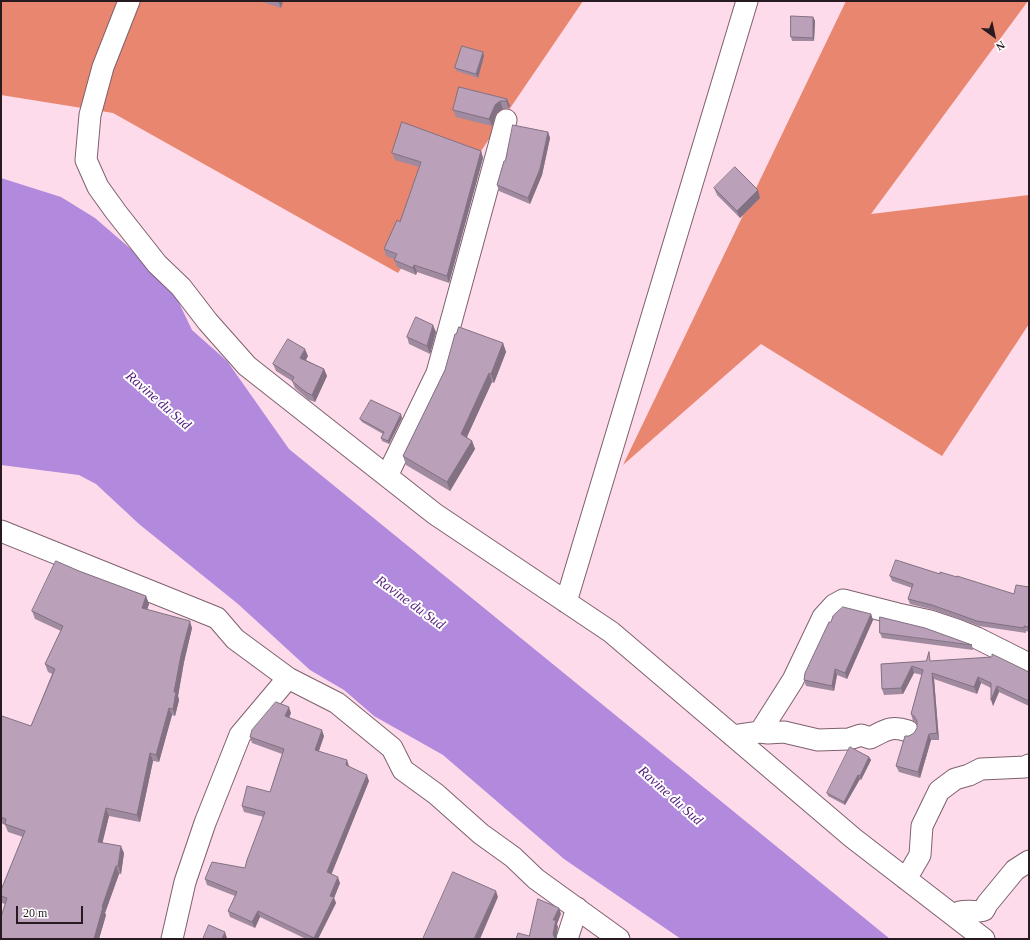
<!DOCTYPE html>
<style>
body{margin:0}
#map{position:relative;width:1030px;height:940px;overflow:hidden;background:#fedbea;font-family:"Times New Roman",serif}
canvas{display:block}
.frame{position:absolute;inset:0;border:2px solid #271a20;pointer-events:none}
.north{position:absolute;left:974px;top:16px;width:40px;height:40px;-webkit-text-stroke:3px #fff;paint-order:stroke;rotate:147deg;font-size:11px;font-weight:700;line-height:16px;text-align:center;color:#271a20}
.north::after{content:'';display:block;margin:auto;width:14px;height:18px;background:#271a20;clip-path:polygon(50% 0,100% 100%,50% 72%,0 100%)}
.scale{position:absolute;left:16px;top:906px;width:67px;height:18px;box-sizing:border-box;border:2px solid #271a20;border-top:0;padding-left:5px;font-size:12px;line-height:14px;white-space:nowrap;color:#271a20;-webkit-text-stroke:3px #fff;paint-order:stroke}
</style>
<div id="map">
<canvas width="1030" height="940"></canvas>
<div class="frame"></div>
<div class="north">N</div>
<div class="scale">20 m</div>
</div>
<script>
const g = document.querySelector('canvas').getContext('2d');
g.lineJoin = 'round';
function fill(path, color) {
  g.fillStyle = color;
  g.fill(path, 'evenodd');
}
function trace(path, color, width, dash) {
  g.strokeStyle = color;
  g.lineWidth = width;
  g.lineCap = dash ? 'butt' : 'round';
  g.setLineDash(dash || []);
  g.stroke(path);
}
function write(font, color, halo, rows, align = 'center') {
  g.font = font + ' "Times New Roman",serif';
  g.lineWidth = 4;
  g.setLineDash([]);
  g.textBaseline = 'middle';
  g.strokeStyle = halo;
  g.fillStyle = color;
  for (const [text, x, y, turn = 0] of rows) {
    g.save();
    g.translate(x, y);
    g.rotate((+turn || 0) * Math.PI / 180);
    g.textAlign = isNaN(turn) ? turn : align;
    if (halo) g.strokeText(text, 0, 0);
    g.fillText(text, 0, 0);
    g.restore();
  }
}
fill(new Path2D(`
 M1,1h582l-185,272 -285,-160 -112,-18z
 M846,1h182l-157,213 158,-19v129l-87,132 -181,-112 -138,121z`), '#e9866f');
fill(new Path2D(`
 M1,178l60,19 34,21 74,64 23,48 35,31 62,88 601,490h-209l-117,-80 -121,-104 -69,-39 -30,-26 -34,-20 -72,-66 -99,-80 -43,-40 -17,-9 -78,-10z`), '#b189dd');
const street = new Path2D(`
 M129,1l-26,66 -13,48 -4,45 12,27 18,25 41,52 24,23 27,35 39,44 188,148 176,118 242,206 131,101
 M387,476l50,-103 69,-253
 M1,531l216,87 18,21 53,39 49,25 55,45 11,22 33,24 45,40 32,23 23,22 83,60
 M566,602l181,-601
 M760,732l8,1 16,-1 34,8 31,-1 12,-4 9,3c15,-7 20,-13 38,-7
 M733,736l27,-4 33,-52 30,-63 11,-12 9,-5 55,14 32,7 27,9 20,8 52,26
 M906,879l14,-24 2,-29 17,-35 16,-12 14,-4 12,-6 44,-2 4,-2
 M958,919l2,-7c8,-2 16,1 24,-2l3,-6 28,-34 14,-9
 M172,939l13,-57 20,-59 35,-88 48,-57
 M567,939l10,-31`);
trace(street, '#7e606e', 23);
trace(street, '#fff', 21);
fill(new Path2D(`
 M260,1h23l-2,7z
 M813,17l2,4 -1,20h-22l-1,-4z
 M483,52l1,4 -6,22 -21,-7 -2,-3z
 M507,99l3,7 -1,2 -6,1 -6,3 -5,14 -36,-9 -3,-7z
 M548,132l2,6 -8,37 -12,29 -31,-13 -2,-6 8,-24z
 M481,151l2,7 -34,125 -32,-11 -1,3 -19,-8 -3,-8 -8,-3 -2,-7 16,-27 19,-55 -24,-7 -3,-7z
 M714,188l46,10 -20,20 -23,-23z
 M436,332l-6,22 -21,-10 -2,-7z
 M456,334l47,9 3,9 -12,31 -2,-1 -25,55 5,4 3,8 -25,42 -44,-26 -3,-9 42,-86z
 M308,356l-2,4 18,9 3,7 -12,26 -6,-2 -14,-12 -3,-7 -16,-10 -3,-7z
 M402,418l-13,26 -7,-3 -1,-3 2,-4 -21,-12 -2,-3z
 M79,571l67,25 3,8 -2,6 45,18 -8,34 -6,34 1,4 -4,16 -3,-1 -13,47 -6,-1 -13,61 -31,-6 -7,27 22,10 -3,21h-2l-14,39 1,2 -7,24h-98l4,-35 -3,-1 -1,-3v-10l22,-53 -15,-5 -3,-7 -4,-2v-106l30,9 21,-52 -4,-2 -3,-8 16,-33 -26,-12 -3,-8z
 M940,574l74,20 15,-7v45l-3,-1v2l-47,-7 -45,-16 -24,-6 -2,-5 4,-11 -20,-7 -2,-5z
 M871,614l2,6 -26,59 -10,-4 -3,16 -28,-5 -2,-6 27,-58z
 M880,633l92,12 1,5 -91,-12z
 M931,661l98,11v34l-30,-14 -6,14 -2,-18 -10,-5 -4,11 -43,-15 5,61h-8l-11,38 -21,-6 -3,-6 13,-30 5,-3 3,-5v-5l-4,-2 -2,-7 11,-39 -8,-2 -11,21 -19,1 -2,-6 -1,-25z
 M291,713l-2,5 35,18 -5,15 30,15v1l20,14 -38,93 9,9 -6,15 2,5 -18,36h-12l-46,-22 -5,11 -25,-11 -2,-6 7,-15 -28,-11 -2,-6 40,-11 19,-51 -20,-5 -2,-6 28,-14 12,-38 -30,-11 -2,-6z
 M869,757l2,3 -10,20 -1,-1 -15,26 -17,-9 -1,-3z`), '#a08a9f');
fill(new Path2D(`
 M278,1h5l-2,7z
 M813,17l2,4 -1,20 -1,-3z
 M483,52l1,4 -6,22 -2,-4z
 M507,99l3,7 -1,2 -3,-7z
 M500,101l3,8 -6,3 -5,14 -3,-7 6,-14z
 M548,132l2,6 -8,37 -12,29 -2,-6z
 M481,151l2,7 -34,125 -2,-7z
 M758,190l2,8 -20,20 -3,-7z
 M414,265l3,7 -1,3 -3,-7z
 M433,325l3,7 -6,22 -3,-8z
 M503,343l3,9 -12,31 -3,-9z
 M305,349l3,7 -5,9 -3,-7z
 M324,369l3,7 -12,26 -3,-7z
 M489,373l3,9 -28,61 -3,-9z
 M401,414l1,4 -13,26 -1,-3z
 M472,441l3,8 -25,42 -3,-9z
 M146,596l3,8 -4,12 -3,-8z
 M871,614l2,6 -26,59 -2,-6z
 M190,621l2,7 -8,34 -6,34 1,4 -4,16 -2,-7 1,-17 7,-37z
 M912,666l2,7 -11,21 -2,-6z
 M835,669l2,6 -3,16 -2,-5z
 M932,673l2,6 5,61 -2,-7z
 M978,677l3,6 -4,11 -3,-7z
 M997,686l2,6 -6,14 -2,-6z
 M289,707l2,6 -4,9 -2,-6z
 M169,708l3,7 -13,47 -3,-7z
 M322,730l2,6 -7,20 -2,-6z
 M929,734l2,6 -11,38 -2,-6z
 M150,753l3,8 -13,61 -3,-7z
 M869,757l2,3 -10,20 -1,-4z
 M347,760l2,6 -1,5 -2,-6z
 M367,775l2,6 -39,97 -3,-6z
 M858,775l2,4 -15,26 -1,-3z
 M106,808l3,8 -8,33 -3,-7z
 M121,846l3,7 -3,21 -3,-8z
 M116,866l3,8 -14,39 1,2 -7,24h-5l8,-32z
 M338,877l2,6 -6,15 2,5 -18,36h-4v-1l16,-42z
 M496,891l2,6 -18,42h-6z
 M559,908l2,6 -4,10 1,3 -2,12h-2l-1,-5v-14z
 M258,911l2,6 -5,11 -3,-6z
 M225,932l2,6 -1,1h-4z`), '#827182');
const building = new Path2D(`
 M791,16l22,1v21l-22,-1z
 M462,46l21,6 -7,22 -21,-6z
 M459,87l48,12 -1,2h-6l-5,4 -6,14 -36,-9z
 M402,122l79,29 -34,125 -33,-11 -1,3 -19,-8 3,-6 -13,-5 13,-29 3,2 21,-60 -29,-9z
 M513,125l35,7 -8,37 -12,29 -31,-13 7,-24h1z
 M735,167l23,23 -21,21 -23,-23z
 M416,317l17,8 -6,21 -20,-9z
 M459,327l44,16 -12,31 -2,-1 -28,61 11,7 -25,41 -44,-26 42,-86 10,-36h1z
 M288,339l17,10 -5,9 24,11 -12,26 -5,-2 -15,-12 2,-4 -21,-13z
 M371,400l30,14 -13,27 -7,-3 3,-6 -24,-13z
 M896,560l44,14v-2l17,5v-1l57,18 2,-9 13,2v40l-5,-1v2l-47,-7 -45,-16 -24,-6 5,-15 -23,-8z
 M56,561l23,10 67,25 -4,12 48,13 -9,34 -7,37h2l-3,17 -4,-1 -13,47 -6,-2 -13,62 -31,-7 -8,34 23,4 -3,20h-2l-14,41h1l-9,32h-93v-22l6,-19 -6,-2v-6l24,-59 -20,-7 1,-5 -5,-2v-100l1,-1 29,10 24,-57 -10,-5 18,-38 -31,-15z
 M843,607l28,7 -26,59 -10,-4 -3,17 -28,-6 1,-7 24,-51h2l2,-6z
 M880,617l45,11 47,17 -92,-12z
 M929,652l1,9 62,-4v-3l37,18v29l-32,-15 -6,14v-17l-13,-6 -4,10 -42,-14 5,60 -8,1 -11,38 -22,-6 9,-30h4l5,-3 3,-5v-7l-3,-5 -3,-2 12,-44 -11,-4 -11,22 -19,1 -1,-25 45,-3z
 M276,702l13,5 -4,9 37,14 -7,20 32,10 -1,5 21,10 -40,97 11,5 -8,19 4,1 -20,41 -56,-27 -6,11 -24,-11 9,-19 -32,-13 7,-17 33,6 2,-8 18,-48 -23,-6 5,-20 23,6 14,-43 -34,-12 2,-7z
 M850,747l19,10 -9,19 -2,-1 -14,27 -17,-9z
 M453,872l43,19 -22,48h-51z
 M538,899l21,9 -6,12h3l-3,14 2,5h-39l2,-6 11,3z
 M209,925l16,7 -3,7h-19z`);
fill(building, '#baa1b9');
trace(building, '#827182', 1);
write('italic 14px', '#541c7f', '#fff', [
 ["Ravine du Sud",158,401,41],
 ["Ravine du Sud",410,603,36],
 ["Ravine du Sud",670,796,42]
]);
</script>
